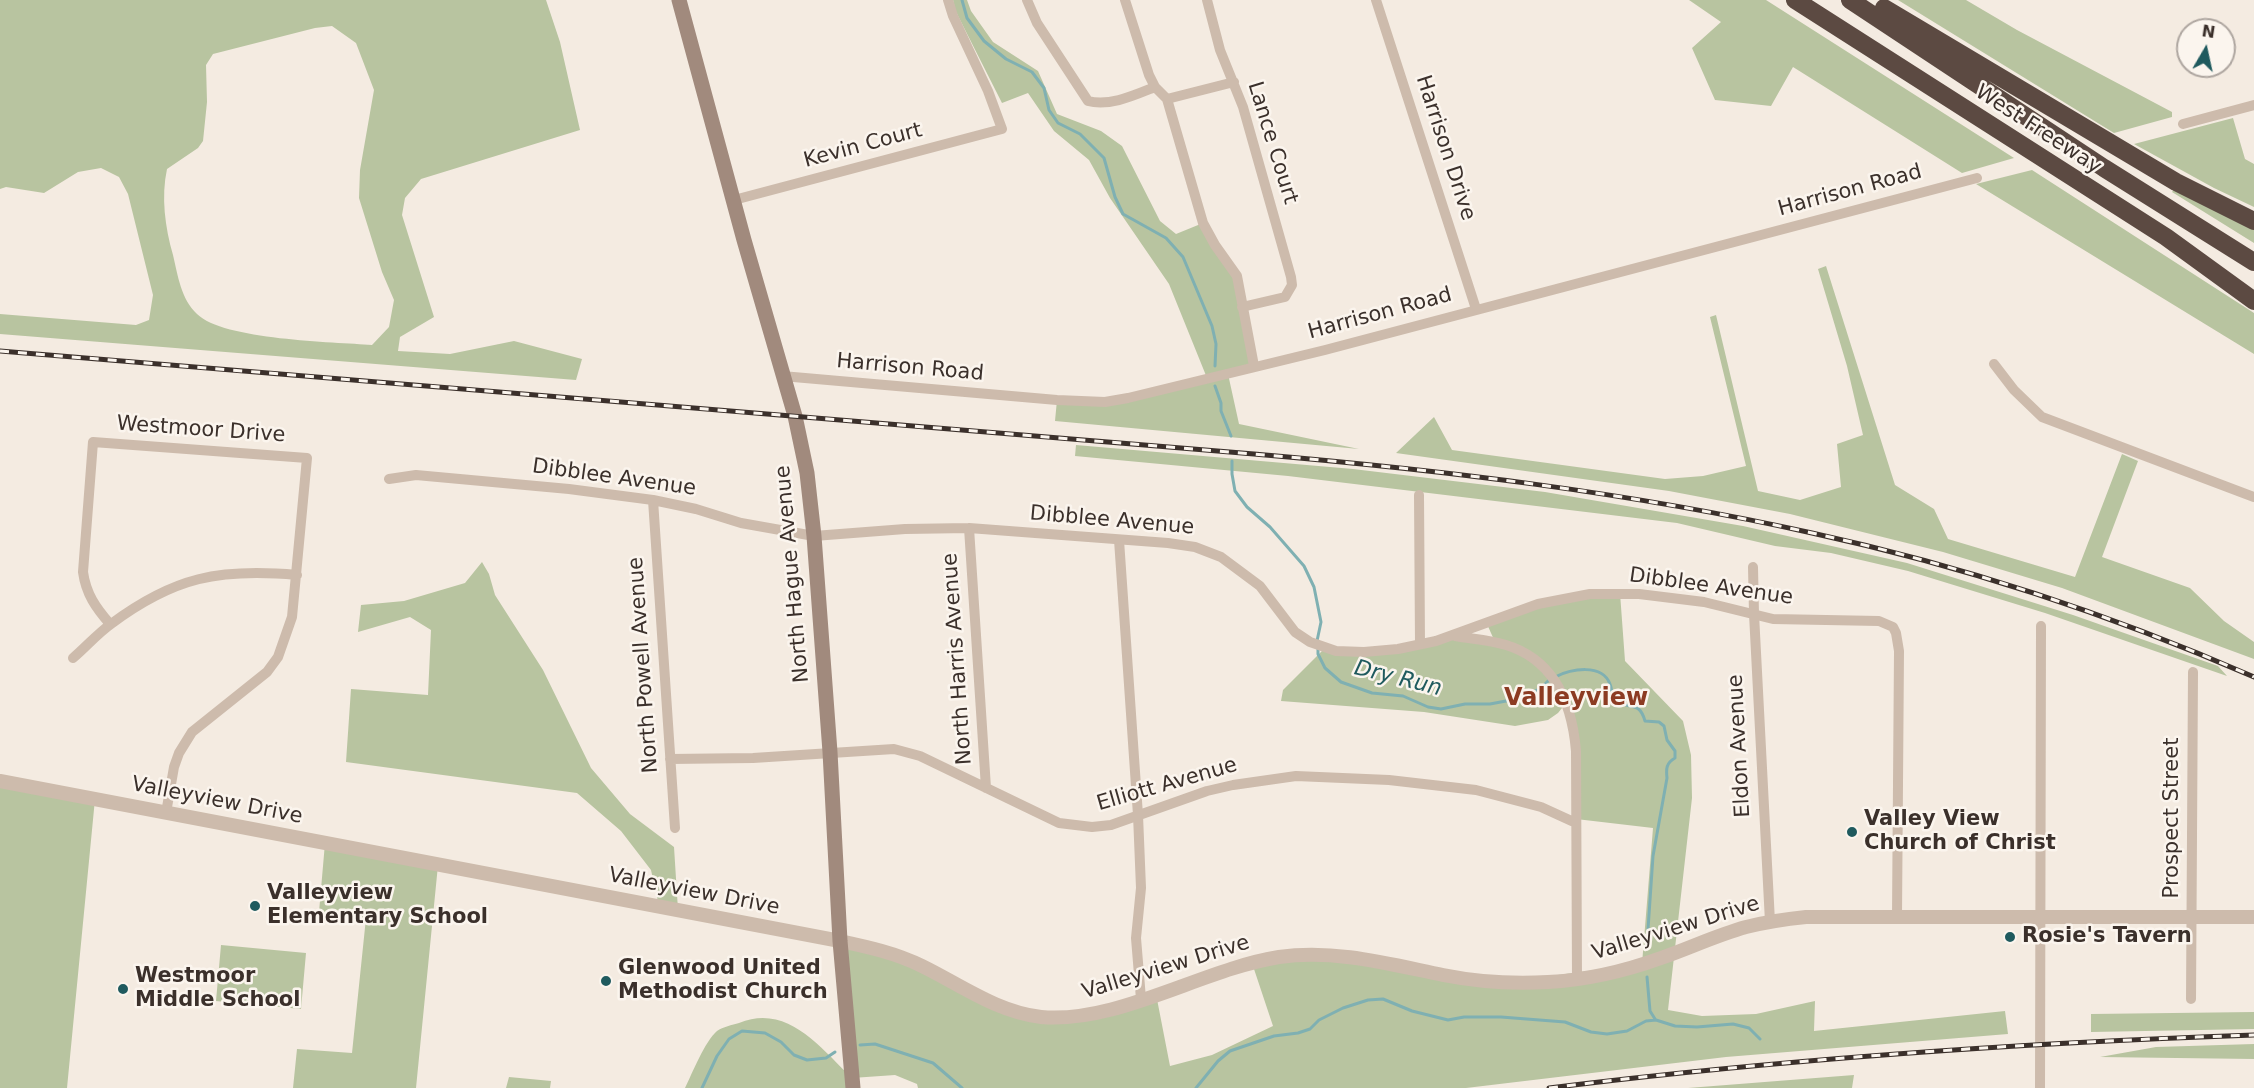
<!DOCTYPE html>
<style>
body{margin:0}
#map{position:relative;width:2254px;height:1088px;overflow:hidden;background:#f4ebe1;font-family:"DejaVu Sans",sans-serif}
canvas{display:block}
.north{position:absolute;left:2176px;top:18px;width:60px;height:60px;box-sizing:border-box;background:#fbf5ee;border:2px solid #aea6a0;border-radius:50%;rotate:9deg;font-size:16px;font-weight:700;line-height:24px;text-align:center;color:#3b302b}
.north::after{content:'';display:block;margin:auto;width:21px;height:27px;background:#1f5a5e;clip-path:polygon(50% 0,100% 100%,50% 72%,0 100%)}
</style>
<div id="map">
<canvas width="2254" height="1088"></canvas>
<div class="north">N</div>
</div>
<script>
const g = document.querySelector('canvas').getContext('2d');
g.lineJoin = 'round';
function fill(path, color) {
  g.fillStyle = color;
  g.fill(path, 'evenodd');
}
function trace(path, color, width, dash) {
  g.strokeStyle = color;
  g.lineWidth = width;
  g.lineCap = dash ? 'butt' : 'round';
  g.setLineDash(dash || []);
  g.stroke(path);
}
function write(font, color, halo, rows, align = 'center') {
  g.font = font + ' "DejaVu Sans",sans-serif';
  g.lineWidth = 5;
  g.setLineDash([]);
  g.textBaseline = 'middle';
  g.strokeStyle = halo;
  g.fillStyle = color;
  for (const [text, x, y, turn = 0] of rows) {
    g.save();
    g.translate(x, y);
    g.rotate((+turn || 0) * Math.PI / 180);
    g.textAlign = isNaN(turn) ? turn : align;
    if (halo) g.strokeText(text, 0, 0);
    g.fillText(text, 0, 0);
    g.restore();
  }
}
fill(new Path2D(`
 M0,0h546l14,42 20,88 -159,49 -16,19 -3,17 32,102 -34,20 -2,14 52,3 64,-13 68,18 -6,21 -576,-46v-20l136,11 13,-5 4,-25 -25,-101 -9,-17 -18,-9 -23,4 -34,21 -38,-6 -6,2zM332,26l24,17 18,47 -14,80 -1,28 23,74 12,28 -5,27 -17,18c-38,-3 -149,-5 -175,-31 -16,-15 -19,-38 -24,-59 -8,-28 -12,-58 -6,-86l31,-21 5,-7 4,-39 -1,-37 7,-11 102,-26z
 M953,0h14l4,11 22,31 45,29 19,43 44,17 21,15 38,75 16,13 27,-11 30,46 21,97 -26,8 11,50 120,25 -304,-28 2,-21 48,2 102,-24 -38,-94 -59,-86 -21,-38 -35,-29 -26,-38 -26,10 -46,-91z
 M1689,0h77l248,158 -52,15 -169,-106 -22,39 -56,-6 -23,-52 29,-26z
 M1898,0h68l51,30 155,82v5l-58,16z
 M2233,118l12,41 9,5v43l-40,-19 -80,-44z
 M2032,170l222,143v41l-278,-170z
 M2175,188l79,41v14l-82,-51z
 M1826,266l69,219 39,24 14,30 127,38 47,-123 16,7 -36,96 88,31 34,33 30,21v17l-192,-71 -119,-36 -153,-38 -121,-23 -273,-38 38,-36 18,33 213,29 38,-3 43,-10 -36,-149 6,-2 42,176 42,9 41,-13 -4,-43 26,-9 -16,-69 -29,-97z
 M1076,445l277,24 192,23 198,34 164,37 166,52 145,51 9,10 -182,-63 -137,-42 -77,-18 -56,-7 -98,-23 -389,-47 -213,-20z
 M482,562l7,12 6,21 48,75 48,98 39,46 44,33 4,63 -19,-4 -8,-36 -30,-39 -44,-38 -231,-31 5,-73 77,6 3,-65 -21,-13 -52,15 3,-27 43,-4 61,-18z
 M1620,593l5,68 58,60 8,34 1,43 -24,212 34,6 54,-2 59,-13 -1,30 191,-20 3,23 -282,23 -260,31h-548l-1,-4 -22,-9 -43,3 1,10h-168c7,-14 20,-47 32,-57 6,-4 15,-6 22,-8 48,-20 81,24 112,54l-11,-136 44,10 96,46 70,21 106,-24 14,72 42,-11 61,-29 -21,-63 44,-8 208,27 138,-18 11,-136 -77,-9v-68l-10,-48 -8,10 -10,7 -33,6 -91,-14 -143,-11 2,-11 41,-41 40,3 90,-16 41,6 -8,-18 51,-20z
 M0,781l95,18 -28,289h-67z
 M325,843l113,22 -22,223h-123l4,-39 55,4 14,-135 -47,-6z
 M221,945l85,8 -5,56 -85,-8z
 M2254,1012v17l-163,3v-18z
 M2254,1044v15l-154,-2 56,-10z
 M1854,1075l-2,13h-164z
 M509,1077l42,4 -1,7h-44z`), '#b8c4a0');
trace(new Path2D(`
 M962,0l5,18 17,23 22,18 26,13 12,16 5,22 9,13 22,11 24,24 11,39 8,17 43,24 17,19 29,69 4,18 -1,22
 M1215,386l6,17v8l10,25
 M1232,461v13l3,17 12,16 23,20 34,39 10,21 7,35 -4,19
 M1318,648v6l7,14 16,14 31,11 31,3 25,11 13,2 24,-5h25l32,-6 19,-10 8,-8
 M1555,677c16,-8 47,-14 55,7 3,7 0,12 6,17 13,9 23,-1 29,20l14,1 5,4 3,14 8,11v7c-9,5 -9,11 -8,20l-14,78 -6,88
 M1647,977l3,34 5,8
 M860,1045l15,-1 58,19 29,25
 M702,1088l15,-32 12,-17 13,-8 23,2 16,9 13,13 13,5 19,-2 9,-6
 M1196,1088l22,-27 12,-10 44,-15 24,-3 12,-4 9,-9 24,-12 25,-8 15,-1 29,12 36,9 16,-3h37l64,5 26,10 16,2 20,-3 19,-10 10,-1 19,6 22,1 36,-3 16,4 11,11`), '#7fb0b2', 3);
trace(new Path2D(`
 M1027,0l10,23 51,78c21,6 47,-6 67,-14
 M1125,0l24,75 6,12 12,12 36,124 12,22 22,31 17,90
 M1207,0l13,50 23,57 48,170 1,8 -7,12 -43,10
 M1376,0l100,309
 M1167,99l67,-17
 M2183,124l71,-19
 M734,200l268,-71 -14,-38 -35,-75 -5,-16
 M1994,364l20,26 28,27 212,80
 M782,376l275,24 48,2 23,-4 197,-48 652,-172
 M389,479l27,-4 153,14 84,11 43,9 45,14 73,13 91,-7 64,-1 199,15 27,4 26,10 39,29 35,46 15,10 26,9 28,1 34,-3 38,-8 102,-37 52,-10h49l65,8 69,17 106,2 14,6 3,6 3,18 -2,265
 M1419,495l1,149
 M653,500l22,328
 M969,528l17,260
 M1119,540l19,275 3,73 -5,50 5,61
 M1753,567l1,47 16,308
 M110,624c-14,-16 -24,-30 -27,-52l10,-130 214,16 -15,159 -14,40 -11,15 -75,60 -13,21 -5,14 -8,46
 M1455,636c17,3 34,4 51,9 49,15 66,59 70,106l1,228
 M73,658c13,-11 24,-24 38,-34 63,-47 108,-56 186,-49
 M670,759l83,-1 141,-9 26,7 139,67 33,4 19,-2 96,-34 26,-6 63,-9 93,4 87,10 65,17 35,16
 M2191,999l2,-327
 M2040,1088l1,-462`), '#cdbbac', 10);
trace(new Path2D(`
 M0,781l840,160c28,6 56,12 82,25 39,19 75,46 119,51 76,7 162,-48 238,-60 56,-8 110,7 164,18 35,7 70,9 105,7 39,-2 77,-11 113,-24 29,-10 56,-23 85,-31 20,-5 40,-8 60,-10h448`), '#cdbbac', 14);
trace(new Path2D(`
 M679,0l65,240 51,176 12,57 7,63 16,216 10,189 13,147`), '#a18a7d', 15);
trace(new Path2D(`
 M1795,0l371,237 88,64
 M1850,0l254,168 150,94
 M1884,8l292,174 78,39`), '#5c4a42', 18);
const rail = new Path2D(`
 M0,351l1254,103c187,16 374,38 558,79 152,33 300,82 442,144
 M1549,1088c234,-29 469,-45 705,-53`);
trace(rail, '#3b302b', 5);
trace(rail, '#fbf5ee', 3, [9]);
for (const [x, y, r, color] of [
 [1852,832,6,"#1f5a5e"],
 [255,906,6,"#1f5a5e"],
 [2010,937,6,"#1f5a5e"],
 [606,981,6,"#1f5a5e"],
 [123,989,6,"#1f5a5e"]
]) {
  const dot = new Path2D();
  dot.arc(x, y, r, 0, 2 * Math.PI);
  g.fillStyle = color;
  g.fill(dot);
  trace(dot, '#fbf5ee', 2);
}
write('21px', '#3b302b', '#fbf5ee', [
 ["West Freeway",2038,130,33],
 ["Lance Court",1272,143,73],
 ["Kevin Court",863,146,-15],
 ["Harrison Drive",1445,148,72],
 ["Harrison Road",1850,191,-15],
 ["Harrison Road",1380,314,-15],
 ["Harrison Road",910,368,5],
 ["Westmoor Drive",201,430,4],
 ["Dibblee Avenue",614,478,8],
 ["Dibblee Avenue",1112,521,5],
 ["North Hague Avenue",793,574,-95],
 ["Dibblee Avenue",1711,587,8],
 ["North Harris Avenue",958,659,-94],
 ["North Powell Avenue",644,665,-94],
 ["Eldon Avenue",1740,746,-93],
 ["Elliott Avenue",1167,785,-16],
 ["Valleyview Drive",217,801,11],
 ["Prospect Street",2173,818,-90],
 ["Valleyview Drive",694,892,11],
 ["Valleyview Drive",1676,929,-17],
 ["Valleyview Drive",1166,968,-17]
]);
write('bold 21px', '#3b302b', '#fbf5ee', [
 ["Valley View",1864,820],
 ["Church of Christ",1864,844],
 ["Valleyview",267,894],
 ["Elementary School",267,918],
 ["Rosie's Tavern",2022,937],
 ["Glenwood United",618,969],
 ["Methodist Church",618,993],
 ["Westmoor",135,977],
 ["Middle School",135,1001]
], 'left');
write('italic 22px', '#1f5a5e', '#fbf5ee', [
 ["Dry Run",1398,679,14]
]);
write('bold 24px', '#8c3b22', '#fbf5ee', [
 ["Valleyview",1576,699]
]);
</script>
